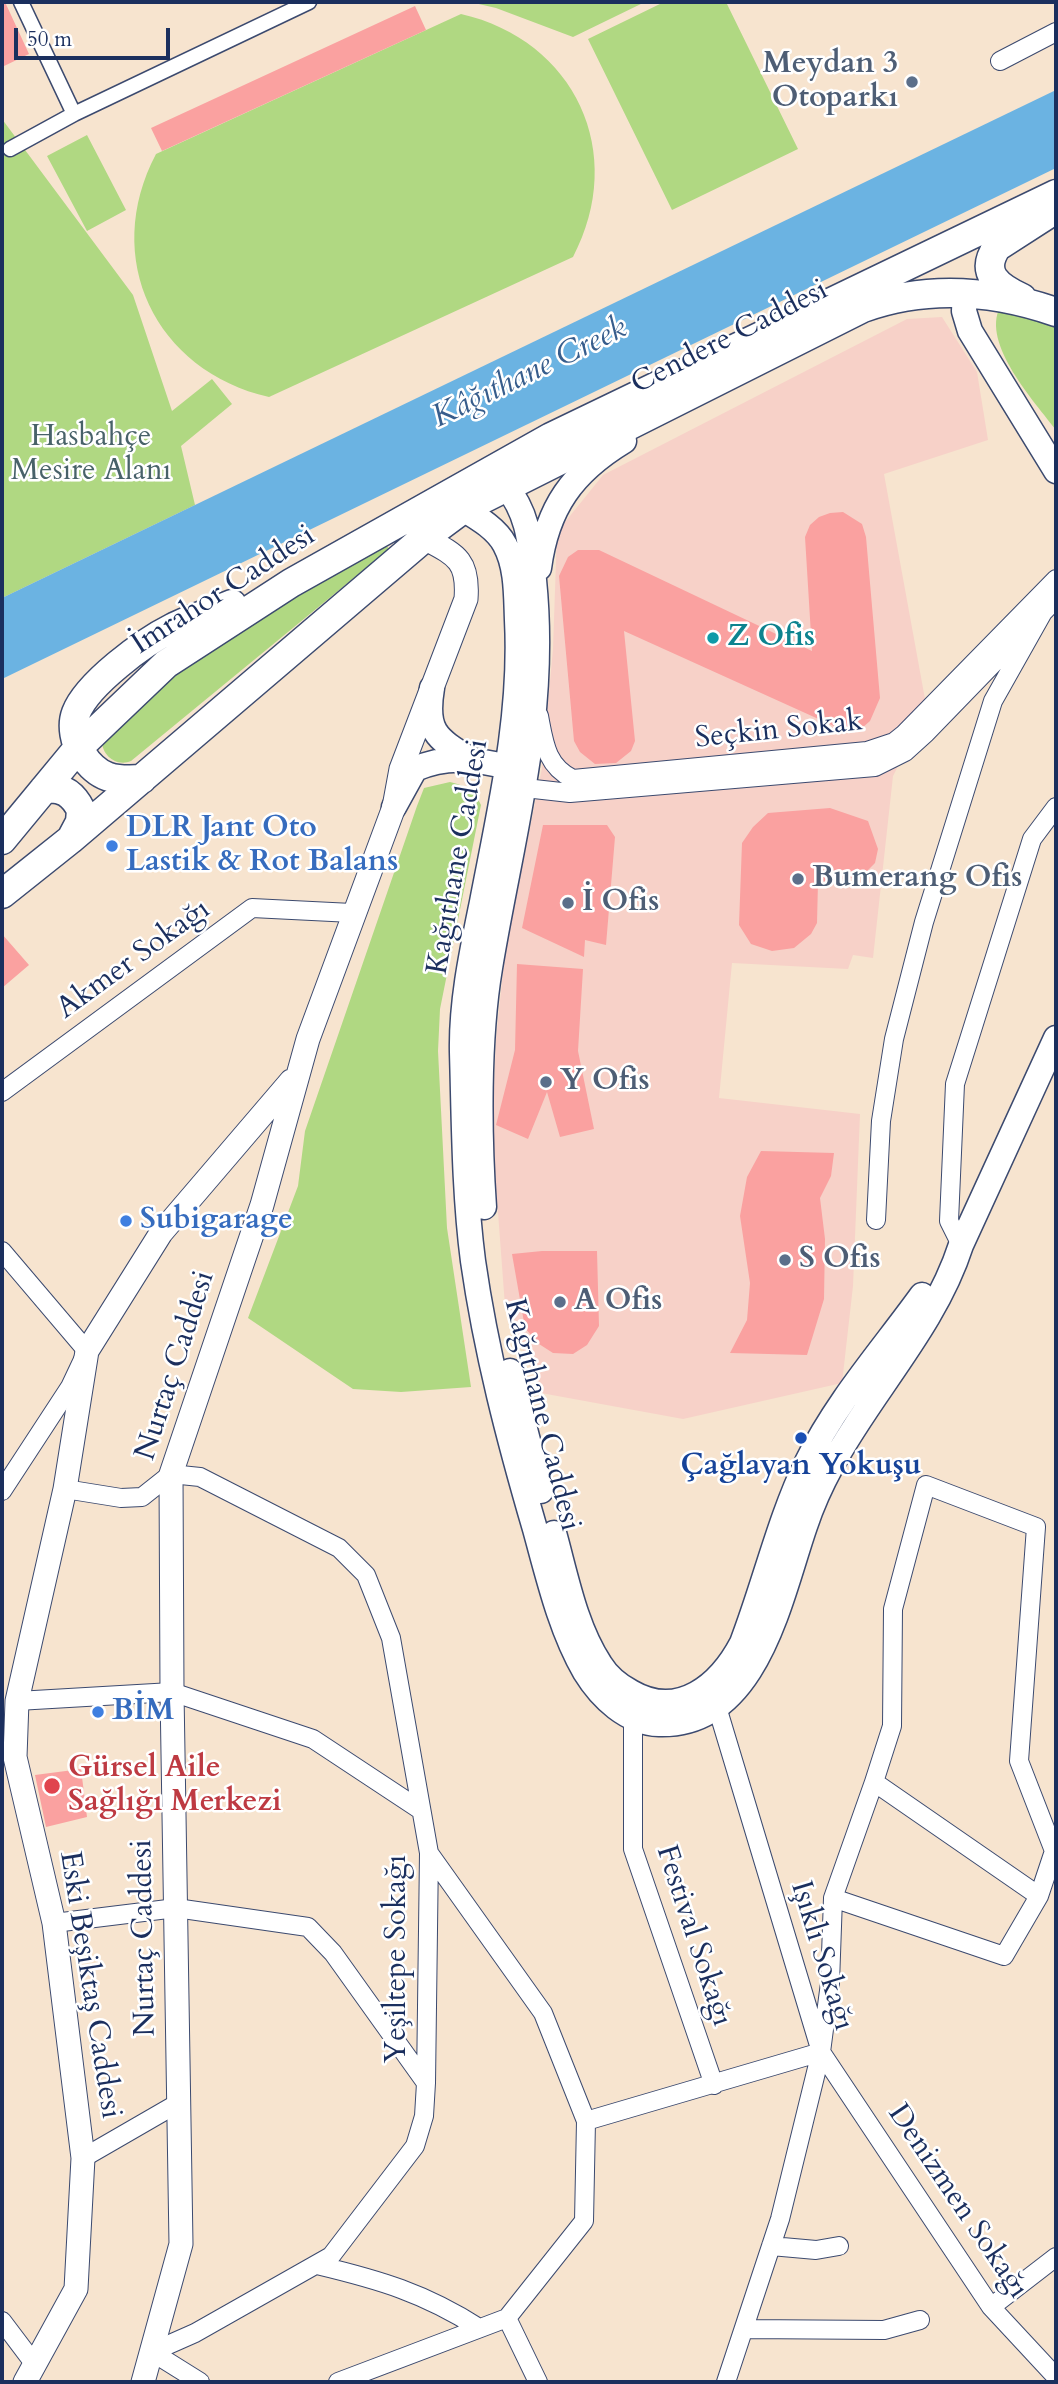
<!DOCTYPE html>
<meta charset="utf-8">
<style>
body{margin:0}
#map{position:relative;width:1058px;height:2384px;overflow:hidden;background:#f7e4cf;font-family:Cardo,serif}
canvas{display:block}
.frame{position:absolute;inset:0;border:4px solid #1b2f5e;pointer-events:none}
.scale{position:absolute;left:14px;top:28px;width:156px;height:32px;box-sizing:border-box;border:4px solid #1b2f5e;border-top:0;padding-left:9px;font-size:21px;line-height:24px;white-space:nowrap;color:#1b2f5e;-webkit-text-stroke:5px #fff;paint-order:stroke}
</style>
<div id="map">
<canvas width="1058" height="2384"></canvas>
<div class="frame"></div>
<div class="scale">50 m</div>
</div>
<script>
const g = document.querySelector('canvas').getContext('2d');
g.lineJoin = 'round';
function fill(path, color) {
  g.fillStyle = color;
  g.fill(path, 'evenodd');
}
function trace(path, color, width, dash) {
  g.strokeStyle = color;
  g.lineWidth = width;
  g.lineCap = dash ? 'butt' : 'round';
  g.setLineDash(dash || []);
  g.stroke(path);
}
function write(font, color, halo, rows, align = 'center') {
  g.font = font + ' Cardo,serif';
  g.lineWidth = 5;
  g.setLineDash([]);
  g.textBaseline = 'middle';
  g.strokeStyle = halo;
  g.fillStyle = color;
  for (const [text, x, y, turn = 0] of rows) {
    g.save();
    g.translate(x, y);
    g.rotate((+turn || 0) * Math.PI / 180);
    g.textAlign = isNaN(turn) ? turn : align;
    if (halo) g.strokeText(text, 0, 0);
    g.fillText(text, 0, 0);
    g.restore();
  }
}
fill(new Path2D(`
 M942,317l35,55 11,68 -104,34 43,236 -34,66 -20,182 -20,-3 -5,14 -116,-6 -13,135 141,16 -7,172 -11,97 -159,36 -142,-26 -36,-87 -13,-174 4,-92 9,-88 37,-184 11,-119 4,-117 46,-57 304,-156z`), '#f7d1c8');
fill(new Path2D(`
 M470,2h175l-72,35 -77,-29z
 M664,2h62l72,147 -126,61 -84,-171z
 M461,14c114,26 167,139 112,243l-304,140c-114,-26 -168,-139 -113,-243z
 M2,119l131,176 39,116 40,-32 20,25 -51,42 14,59 -193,93z
 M87,135l39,75 -39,21 -40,-75z
 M1000,307l56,18v105c-21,-28 -75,-86 -56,-123z
 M386,545l3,4 -258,212c-14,6 -29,-5 -29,-20l69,-66 121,-77z
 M450,782c16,4 24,8 31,23l-41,204 -2,42 9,177 24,159 -70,5 -48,-3 -105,-71 50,-132 7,-55 112,-325 7,-18z`), '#b0d882');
fill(new Path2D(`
 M1056,90v78l-1054,511v-81z`), '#6bb3e2');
fill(new Path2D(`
 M2,2h3l24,52 -27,13z
 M415,6l11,24 -264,121 -11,-23z
 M843,512l19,12 4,13 14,161 -10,23 -8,7 -17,3 -221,-100 11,110 -4,10 -15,12 -21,1 -15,-12 -6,-11 -15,-165 9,-19 10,-7h21l213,101 -7,-114 5,-12 9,-8 11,-4z
 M830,808l38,13 10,28 -3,14 -14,14 -43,5 -1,41 -6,11 -17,14 -22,3 -21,-7 -12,-19 3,-82 11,-16 15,-14z
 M543,825h64l8,12 -9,108 -21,-5 -1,17 -62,-29z
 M2,934l27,31 -27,23z
 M517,964l66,5 -5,82 16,78 -34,8 -13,-45 -19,47 -32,-14 19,-75z
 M761,1151l73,2 -3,23 -11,22 5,41 -1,60 -17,56 -77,-2 17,-33 3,-37 -10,-67 7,-39z
 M542,1251h55l2,75 -12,19 -14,9 -20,-1 -14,-9 -14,-16 -13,-74z
 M81,1769l6,48 -41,10 -11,-52z`), '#faa1a0');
const pedestrian = new Path2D(`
 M21,2l53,112 235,-112
 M10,149l64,-35`);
const minor = new Path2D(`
 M1000,61l56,-29
 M539,716c5,26 7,50 34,63l294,-28 27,-9 10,-8 152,-155
 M525,788l45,5 305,-26 30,-15 21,-19 130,-134
 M2,1092l250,-184 100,5
 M876,1220l5,-99 13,-82 30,-117 69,-221 49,-87
 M961,1245l-12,-24 6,-137 77,-245 24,-32
 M2,1251l85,100 -17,36 -68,104
 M65,1489l56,9 21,-1 29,-23 29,3 139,71 27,27 25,63 38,215 -3,230 -2,33 -9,30 -84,110 -136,77 -43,19
 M17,1701l155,-9 141,47 106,70
 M717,1707l104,345 170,255 65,70
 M633,1719v130l81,236
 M833,1898l171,58 35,-60 15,-45 -35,-90 17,-234 -110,-42 -33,124 -1,117 -18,56
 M54,1923l122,-15 132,19 25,26 93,130
 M586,2121l235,-69
 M83,2158l97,-56
 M771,2246l45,4 23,-4
 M317,2265c63,15 107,28 162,63
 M991,2307l65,-50
 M507,2318l31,64
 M2,2321l34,45
 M744,2329l140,1 36,-10
 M152,2352l48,30
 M338,2382l169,-64 77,-97 2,-100 -43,-108 -114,-160
 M726,2382l54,-163 41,-167 9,-69 3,-85 41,-116 165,114`);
const tertiary = new Path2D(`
 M25,2382l51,-93 7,-131 -29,-235 -39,-166 2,-56 48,-212 22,-138 74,-118 130,-152
 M143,2382l38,-138 -9,-552 -1,-218 91,-269 46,-166 86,-232 7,-38 65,-170c3,-39 -10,-44 -42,-61`);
const secondary = new Path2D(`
 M965,293l-1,18 6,20 86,140
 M463,509c15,9 34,20 42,36 12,22 11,51 12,75 5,96 -17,188 -35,282 -10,49 -21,99 -20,150 2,69 2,140 11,209 13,91 36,179 62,268 13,47 25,100 50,143 16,26 42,51 74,52 98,3 121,-126 146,-198 7,-21 16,-41 27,-61 40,-74 103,-139 129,-220l95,-207
 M539,568c8,-61 34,-96 85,-127
 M432,688c-7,42 3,50 38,71
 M394,807l21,-38c32,-14 59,-10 93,-2l9,14
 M484,1207c-5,-73 -6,-167 6,-239 22,-134 58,-250 44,-388 -4,-37 -5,-66 -29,-95
 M510,1371l31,120
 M554,1533c12,43 21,93 46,131 8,13 18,21 31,28 48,28 89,-7 111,-49 23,-60 37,-123 65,-181 29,-60 76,-113 115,-167`);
const primary = new Path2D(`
 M1022,298c-24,-11 -43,-25 -25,-51l59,-38
 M142,779c-27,2 -44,0 -60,-25 -7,-11 -11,-28 -6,-41 11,-29 68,-71 96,-85 19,-10 40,-16 60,-24
 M44,789c18,-3 29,5 37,21l-1,12 -9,17
 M2,840l76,-92 88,-84 125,-81 260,-146 505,-243
 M2,894l69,-55 353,-301 39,-29 400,-201c64,-23 129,-18 193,4`);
trace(pedestrian, '#3c4a6f', 17);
trace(minor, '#3c4a6f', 20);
trace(tertiary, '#3c4a6f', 25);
trace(secondary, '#3c4a6f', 27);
trace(primary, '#3c4a6f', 31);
trace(pedestrian, '#fff', 14);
trace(minor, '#fff', 18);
trace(tertiary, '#fff', 23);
trace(secondary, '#fff', 24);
trace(primary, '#fff', 28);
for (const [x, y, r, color] of [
 [912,82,7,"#5c6f8a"],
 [713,638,7,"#0f9aa8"],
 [112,846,7,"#3f7fe0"],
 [798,879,7,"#5c6f8a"],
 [568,903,7,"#5c6f8a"],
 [546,1082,7,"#5c6f8a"],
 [126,1221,7,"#3f7fe0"],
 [785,1260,7,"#5c6f8a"],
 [560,1302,7,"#5c6f8a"],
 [801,1438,7,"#1a4fb4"],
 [98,1712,7,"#3f7fe0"],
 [52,1786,9,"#e0444e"]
]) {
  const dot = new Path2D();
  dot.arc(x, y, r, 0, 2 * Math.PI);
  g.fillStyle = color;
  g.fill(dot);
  trace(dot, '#fff', 2.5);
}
write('bold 30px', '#4e5e75', '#fff', [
 ["Meydan 3",898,65,"right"],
 ["Otoparkı",898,99,"right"],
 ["Bumerang Ofis",812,879],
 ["İ Ofis",582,903],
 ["Y Ofis",560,1082],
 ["S Ofis",799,1260],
 ["A Ofis",574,1302]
], 'left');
write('30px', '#1b2f5e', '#fff', [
 ["Cendere Caddesi",730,338,-27],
 ["İmrahor Caddesi",224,591,-33],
 ["Seçkin Sokak",779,731,-6],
 ["Kağıthane Caddesi",459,857,-80],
 ["Akmer Sokağı",134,960,-36],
 ["Nurtaç Caddesi",176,1366,-72],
 ["Kağıthane Caddesi",541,1415,76],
 ["Festival Sokağı",693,1936,72],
 ["Nurtaç Caddesi",145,1938,-91],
 ["Işıklı Sokağı",821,1956,73],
 ["Yeşiltepe Sokağı",398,1959,-90],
 ["Eski Beşiktaş Caddesi",89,1985,81],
 ["Denizmen Sokağı",957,2202,56]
]);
write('30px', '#486269', '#fff', [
 ["Hasbahçe",91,438],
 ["Mesire Alanı",91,472]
]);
write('bold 30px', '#0d838f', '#fff', [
 ["Z Ofis",727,638]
], 'left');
write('bold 30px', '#366cbe', '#fff', [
 ["DLR Jant Oto",126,829],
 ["Lastik & Rot Balans",126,863],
 ["Subigarage",140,1221],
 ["BİM",112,1712]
], 'left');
write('bold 30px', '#164399', '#fff', [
 ["Çağlayan Yokuşu",801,1467]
]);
write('bold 30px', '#be3a42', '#fff', [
 ["Gürsel Aile",68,1769],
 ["Sağlığı Merkezi",68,1803]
], 'left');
write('italic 32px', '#375d8c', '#fff', [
 ["Kâğıthane Creek",530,374,-26]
]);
</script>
